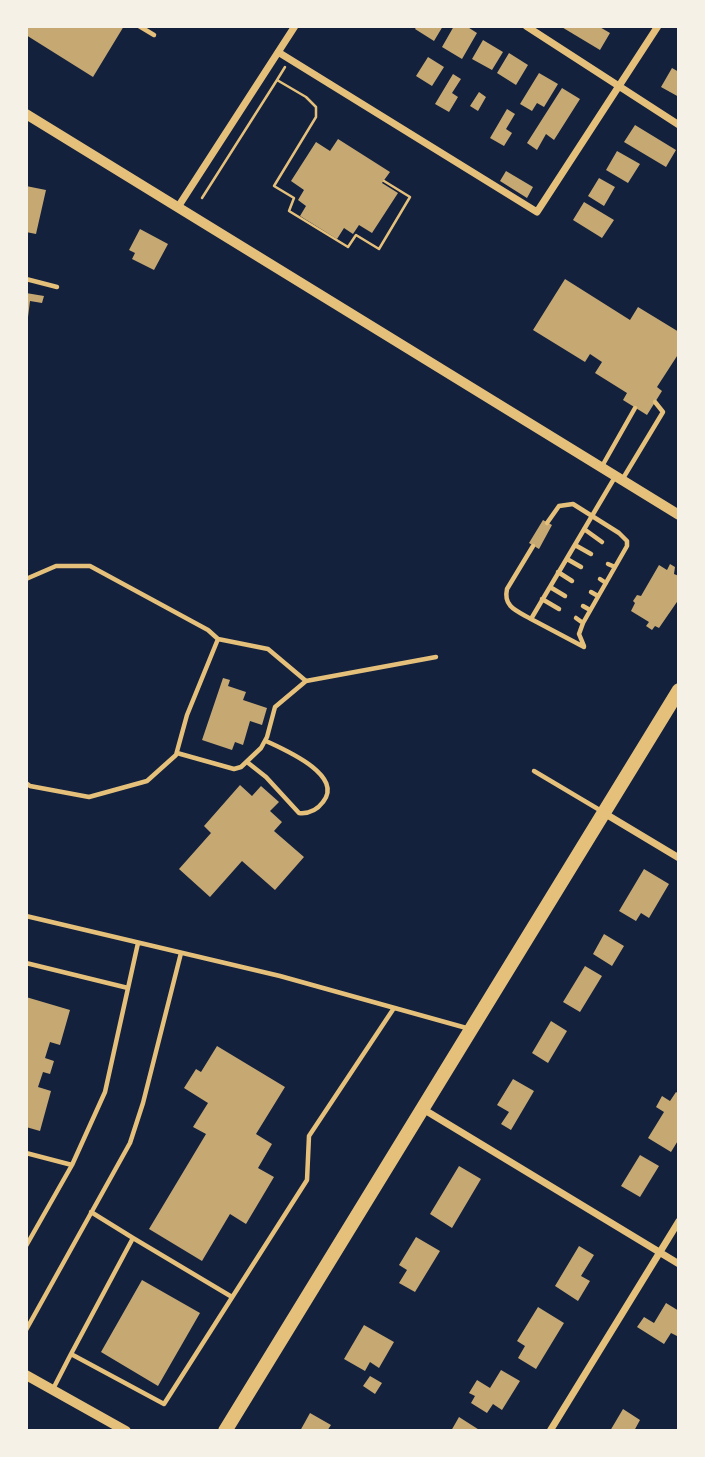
<!DOCTYPE html>
<style>
body{margin:0}
#map{position:relative;width:705px;height:1457px;overflow:hidden;background:#14213d;font-family:Cabin,sans-serif}
canvas{display:block}
.frame{position:absolute;inset:0;border:28px solid #f6f1e7;pointer-events:none}
</style>
<div id="map">
<canvas width="705" height="1457"></canvas>
<div class="frame"></div>
</div>
<script>
const g = document.querySelector('canvas').getContext('2d');
g.lineJoin = 'round';
function fill(path, color) {
  g.fillStyle = color;
  g.fill(path, 'evenodd');
}
function trace(path, color, width, dash) {
  g.strokeStyle = color;
  g.lineWidth = width;
  g.lineCap = dash ? 'butt' : 'round';
  g.setLineDash(dash || []);
  g.stroke(path);
}
fill(new Path2D(`
 M27,26h97l-31,51 -67,-42z
 M417,26h26l-9,15 -19,-12z
 M454,26h12l11,7 -15,26 -20,-12z
 M560,26h38l12,7 -10,17z
 M483,40l20,12 -11,18 -20,-11z
 M509,53l19,12 -12,20 -19,-12z
 M428,57l16,10 -12,19 -16,-10z
 M672,68l7,4v25l-18,-10z
 M539,73l19,11 -14,23 -7,-4 -5,8 -12,-7z
 M453,74l8,5 -9,14 6,4 -9,15 -14,-8z
 M562,88l18,11 -26,41 -8,-6 -9,16 -10,-7z
 M479,92l7,5 -8,14 -8,-5z
 M507,109l8,5 -9,15 6,4 -8,13 -14,-8z
 M635,125l41,25 -10,17 -42,-25z
 M338,139l52,33 -8,11 16,10 -26,40 -13,-8 -6,9 -9,-6 -7,11 -37,-23 6,-10 -8,-6 6,-10 -13,-9 25,-39 14,9z
 M617,151l23,13 -12,19 -22,-13z
 M506,171l27,16 -6,11 -27,-17z
 M599,178l16,9 -11,19 -16,-10z
 M26,186l20,4 -10,44 -10,-2z
 M584,202l30,18 -12,18 -29,-18z
 M140,229l28,15 -14,26 -22,-11 3,-6 -6,-3z
 M565,279l65,41 8,-13 41,25v21l-22,34 5,4 -15,24 -24,-15 4,-7 -32,-20 7,-11 -12,-8 -5,8 -52,-32z
 M26,293l18,3 -2,7 -12,-2 -2,16z
 M543,520l9,5 -13,24 -10,-6z
 M670,564l5,3 -1,7 5,2v23l-20,29 -4,-2 -3,4 -6,-4 3,-4 -18,-11 4,-8 -2,-2 4,-6 4,1 18,-31 8,5z
 M223,678l7,2 -2,6 18,6 -3,8 24,8 -5,17 -12,-4 -7,24 -8,-3 -3,8 -30,-10z
 M240,785l12,11 9,-10 18,16 -9,9 12,11 -8,9 30,26 -29,33 -33,-29 -32,36 -31,-28 32,-36 -7,-7z
 M644,869l25,15 -20,34 -8,-5 -5,8 -17,-10z
 M604,934l20,12 -12,20 -19,-12z
 M585,966l17,10 -22,36 -17,-10z
 M26,997l44,13 -10,35 -10,-3 -5,16 9,3 -4,13 -7,-2 -5,15 13,4 -11,40 -14,-4z
 M551,1021l16,10 -19,32 -16,-10z
 M217,1046l68,41 -29,47 16,10 -14,24 16,9 -28,47 -16,-10 -28,47 -53,-32 57,-95 -13,-7 15,-24 -24,-15 12,-19 5,3z
 M513,1079l21,12 -23,39 -10,-6 8,-12 -12,-7z
 M676,1092l3,2v45l-8,13 -23,-14 16,-26 -8,-5 6,-11 8,5z
 M640,1155l19,11 -19,31 -19,-11z
 M459,1166l22,13 -29,49 -22,-14z
 M416,1237l24,14 -25,41 -16,-9 8,-13 -8,-5z
 M579,1246l15,9 -13,21 9,5 -12,20 -23,-15z
 M142,1280l58,33 -42,73 -57,-34z
 M666,1303l13,8v26l-8,-4 -7,11 -27,-17 7,-10 10,6z
 M538,1307l26,16 -28,46 -18,-11 7,-12 -8,-5z
 M364,1325l30,17 -15,26 -9,-6 -5,9 -21,-12z
 M501,1370l19,11 -18,29 -9,-6 -6,9 -16,-10 4,-7 -6,-3 8,-13 13,8z
 M370,1376l12,7 -7,11 -12,-8z
 M623,1409l17,11 -6,11h-24z
 M310,1413l21,12 -4,6h-27z
 M459,1417l22,14h-30z`), '#c6a872');
trace(new Path2D(`
 M285,67l-8,13 29,17 10,10v10l-42,69 20,12 -5,13 59,36 8,-12 23,14 31,-52 -26,-16
 M202,198l75,-118`), '#e5c07b', 2.5);
trace(new Path2D(`
 M139,26l15,9
 M26,279l31,8
 M601,468l34,-60
 M622,480l41,-68 -8,-10
 M547,523l12,-17 14,-2 46,29 8,8v5l-44,77 -4,11 5,12
 M584,529l18,13
 M575,545l16,9
 M567,559l14,8
 M608,564l7,3
 M558,572l14,9
 M26,579l30,-13h34l118,64 10,9 -31,76 -11,40 -29,26 -58,16 -59,-11 -4,-3
 M600,579l6,4
 M550,587l15,9
 M591,592l7,4
 M542,599l17,10
 M583,606l7,4
 M576,618l7,5
 M531,619c-14,-8 -28,-12 -24,-30l26,-43
 M218,639l50,10 38,32 130,-24
 M584,647l-53,-28 84,-142
 M177,753l57,16 7,-2 20,-19 6,-11 8,-30 31,-26
 M247,762l19,15 33,36c10,1 18,-3 24,-11 22,-27 -40,-53 -57,-61
 M534,771l69,41
 M26,916l254,60 190,53
 M26,963l102,25
 M26,1153l46,12
 M133,1238l99,59
 M26,1246l46,-81 33,-73 33,-149
 M26,1330l104,-187 13,-40 38,-150
 M71,1354l62,-116 -42,-26
 M53,1389l18,-35 93,50 143,-224 2,-44 85,-128`), '#e5c07b', 4.5);
trace(new Path2D(`
 M526,26l153,99
 M278,52l259,160 121,-186
 M178,207l117,-181
 M604,813l75,45
 M423,1109l256,155
 M550,1431l129,-210`), '#e5c07b', 7);
trace(new Path2D(`
 M26,114l653,401
 M26,1375l100,56`), '#e5c07b', 10);
trace(new Path2D(`
 M225,1431l454,-741`), '#e5c07b', 14);
</script>
